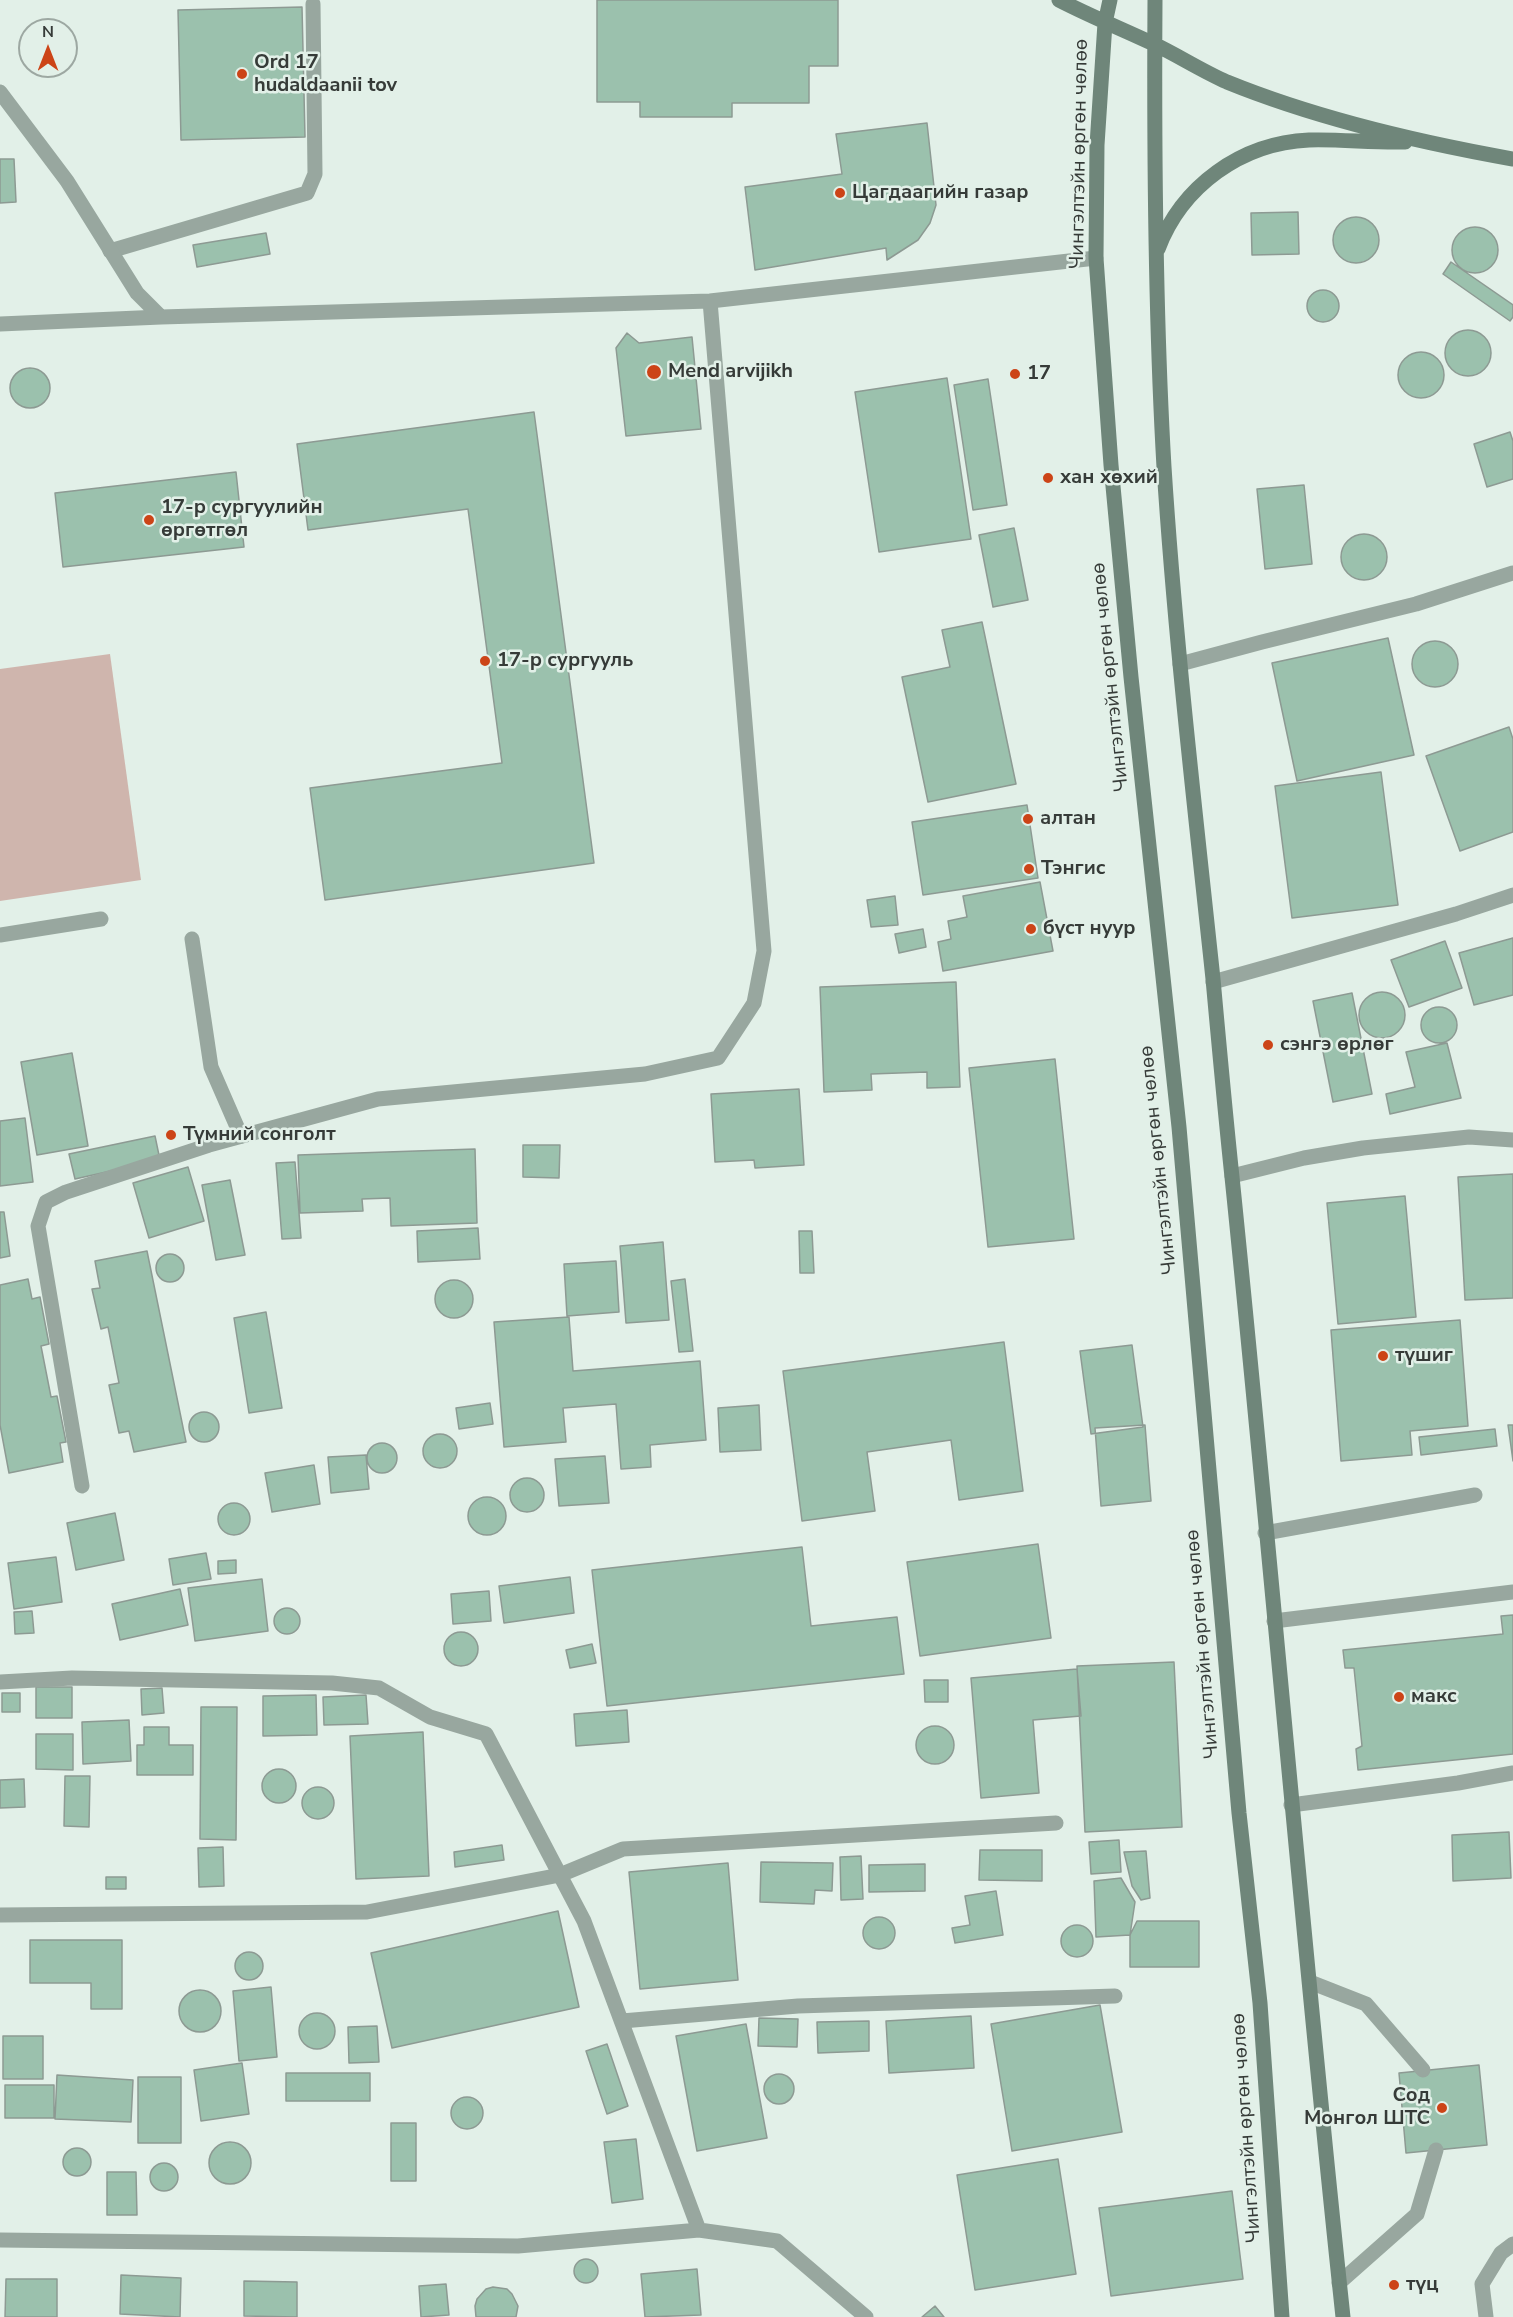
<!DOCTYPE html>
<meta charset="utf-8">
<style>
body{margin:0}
#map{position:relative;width:1513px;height:2317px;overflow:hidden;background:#e2f0e8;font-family:"Nunito Sans",sans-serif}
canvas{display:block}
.north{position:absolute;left:18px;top:18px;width:60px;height:60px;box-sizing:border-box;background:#e2f0e8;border:2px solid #9da8a2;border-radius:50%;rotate:0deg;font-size:16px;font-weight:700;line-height:24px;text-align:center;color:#363b38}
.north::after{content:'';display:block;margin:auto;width:21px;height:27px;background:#cc4417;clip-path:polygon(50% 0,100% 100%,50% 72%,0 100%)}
</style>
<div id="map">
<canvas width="1513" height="2317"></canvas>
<div class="north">N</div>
</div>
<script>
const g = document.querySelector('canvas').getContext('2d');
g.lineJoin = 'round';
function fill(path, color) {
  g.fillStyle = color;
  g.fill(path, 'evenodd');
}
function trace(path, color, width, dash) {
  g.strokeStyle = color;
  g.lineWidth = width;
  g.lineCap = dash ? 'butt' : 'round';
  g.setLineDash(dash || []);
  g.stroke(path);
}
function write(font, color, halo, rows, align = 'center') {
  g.font = font + ' "Nunito Sans",sans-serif';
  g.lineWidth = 5;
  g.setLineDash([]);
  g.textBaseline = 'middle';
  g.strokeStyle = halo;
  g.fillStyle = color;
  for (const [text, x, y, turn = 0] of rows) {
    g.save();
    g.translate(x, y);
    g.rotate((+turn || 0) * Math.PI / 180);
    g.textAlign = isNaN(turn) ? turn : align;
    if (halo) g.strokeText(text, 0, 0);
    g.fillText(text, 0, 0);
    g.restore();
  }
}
fill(new Path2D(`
 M110,654l31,226 -141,21v-232z`), '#cfb5ad');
const building = new Path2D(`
 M597,0h241v66h-29v37h-77v14h-92v-15h-43z
 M302,7l3,130 -124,3 -3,-130z
 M927,123l9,82 -6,18 -12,17 -31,20 -1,-12 -131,22 -10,-83 97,-13 -6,-40z
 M0,159h14l2,43 -16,1z
 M1298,212l1,42 -47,1 -1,-42z
 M1333 240a23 23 0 1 1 46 0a23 23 0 1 1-46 0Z
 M1452 250a23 23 0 1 1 46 0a23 23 0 1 1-46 0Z
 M266,233l4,21 -73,13 -4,-22z
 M1451,262l62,43v12l-3,4 -67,-47z
 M1307 306a16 16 0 1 1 32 0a16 16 0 1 1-32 0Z
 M1445 353a23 23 0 1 1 46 0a23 23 0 1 1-46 0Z
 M627,333l12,10 53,-6 9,92 -75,7 -10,-88z
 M1398 375a23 23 0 1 1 46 0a23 23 0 1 1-46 0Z
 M10 388a20 20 0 1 1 40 0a20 20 0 1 1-40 0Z
 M947,378l24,161 -92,13 -24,-160z
 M988,379l19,126 -34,5 -19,-125z
 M534,412l60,451 -269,37 -15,-112 192,-25 -34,-254 -160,21 -11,-86z
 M1510,432l3,9v38l-26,8 -13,-43z
 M236,472l8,75 -181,20 -8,-74z
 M1304,485l8,79 -47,5 -8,-80z
 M1014,528l14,72 -35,7 -14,-72z
 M1341 557a23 23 0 1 1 46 0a23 23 0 1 1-46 0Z
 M982,622l34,162 -88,18 -26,-125 48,-10 -8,-37z
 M1388,638l26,117 -117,26 -25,-118z
 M1412 664a23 23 0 1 1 46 0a23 23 0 1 1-46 0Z
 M1509,727l4,12v93l-53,19 -34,-95z
 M1381,772l17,133 -106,13 -17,-132z
 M1027,805l11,73 -115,17 -11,-73z
 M1040,882l13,69 -110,20 -5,-29 13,-3 -3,-18 19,-4 -4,-21z
 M895,896l3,29 -27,2 -4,-27z
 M923,929l3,18 -27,6 -4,-19z
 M1513,938v57l-39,10 -15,-52z
 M1445,941l17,47 -53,19 -18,-47z
 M956,982l4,105 -33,1v-16l-56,2 1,16 -48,2 -4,-105z
 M1359 1015a23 23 0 1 1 46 0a23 23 0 1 1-46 0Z
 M1352,993l20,101 -39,8 -20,-101z
 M1421 1025a18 18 0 1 1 36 0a18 18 0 1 1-36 0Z
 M1447,1043l14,55 -71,16 -4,-20 29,-7 -9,-35z
 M72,1053l16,93 -51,9 -16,-93z
 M1055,1059l19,180 -86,8 -19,-179z
 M799,1089l5,76 -49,3 -1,-8 -39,2 -4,-68z
 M25,1118l8,64 -33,4v-65z
 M155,1136l5,24 -85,19 -6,-25z
 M523,1145h37l-1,33 -36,-1z
 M475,1149l2,74 -86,3 -1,-28 -28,1 1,12 -63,2 -2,-58z
 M295,1162l6,76 -19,1 -6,-76z
 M188,1167l16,54 -55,17 -16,-55z
 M1513,1174v124l-48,2 -7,-123z
 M230,1180l15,75 -29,5 -14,-75z
 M1405,1196l11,121 -78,7 -11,-121z
 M0,1212h4l6,44 -10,2z
 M478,1228l2,31 -62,3 -1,-31z
 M799,1231h13l2,42h-14z
 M663,1242l6,78 -43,3 -6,-77z
 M147,1251l39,191 -52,10 -5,-21 -10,2 -10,-48 10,-2 -11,-56 -7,2 -9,-40 8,-1 -5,-27z
 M156 1268a14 14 0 1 1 28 0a14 14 0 1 1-28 0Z
 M616,1261l3,51 -52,4 -3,-52z
 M28,1279l4,20 8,-2 9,47 -8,2 10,51 6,-1 9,46 -6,1 3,19 -54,11 -9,-48v-140z
 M685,1279l8,72 -14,1 -8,-71z
 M435 1299a19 19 0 1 1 38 0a19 19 0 1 1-38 0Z
 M266,1312l16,96 -33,5 -15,-95z
 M569,1317l4,54 127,-10 6,79 -56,5 1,22 -30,2 -5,-65 -53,4 3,34 -62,5 -10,-125z
 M1460,1320l8,106 -58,5 2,24 -71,6 -10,-131z
 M1004,1342l19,149 -64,9 -8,-60 -84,12 8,59 -73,10 -19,-150z
 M1132,1345l11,82 -52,7 -11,-83z
 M490,1403l3,21 -34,5 -3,-21z
 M759,1405l2,45 -41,2 -2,-44z
 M189 1427a15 15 0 1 1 30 0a15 15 0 1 1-30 0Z
 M1145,1425l6,76 -50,5 -6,-78z
 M1508,1425h5v36z
 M1495,1429l2,17 -76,9 -2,-18z
 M423 1451a17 17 0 1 1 34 0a17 17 0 1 1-34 0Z
 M367 1458a15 15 0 1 1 30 0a15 15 0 1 1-30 0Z
 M366,1455l3,34 -38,4 -3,-36z
 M605,1456l4,47 -50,3 -4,-47z
 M314,1465l6,39 -48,8 -7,-39z
 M510 1495a17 17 0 1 1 34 0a17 17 0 1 1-34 0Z
 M468 1516a19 19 0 1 1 38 0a19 19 0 1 1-38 0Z
 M218 1519a16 16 0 1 1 32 0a16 16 0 1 1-32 0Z
 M115,1513l9,47 -48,10 -9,-47z
 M1038,1544l13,94 -131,18 -13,-94z
 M802,1547l9,79 86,-9 7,57 -297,32 -15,-136z
 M206,1553l5,26 -38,6 -4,-26z
 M56,1557l6,45 -48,7 -6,-46z
 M236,1560v13l-18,1v-13z
 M570,1577l4,36 -70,10 -5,-37z
 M262,1579l6,52 -73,10 -7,-53z
 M180,1589l8,36 -68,15 -8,-36z
 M489,1591l2,30 -38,3 -2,-30z
 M274 1621a13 13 0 1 1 26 0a13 13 0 1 1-26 0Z
 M32,1611l2,22 -19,1 -1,-22z
 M1513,1615v139l-155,16 -2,-21 6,-3 -8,-78h-9l-2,-18 160,-16 -2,-18z
 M444 1649a17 17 0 1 1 34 0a17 17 0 1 1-34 0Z
 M592,1644l4,19 -26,5 -4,-18z
 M1174,1662l8,165 -97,5 -8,-166z
 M1077,1669l4,47 -48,4 6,73 -58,5 -10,-120z
 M924,1680h24v22h-23z
 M36,1687h36v31h-36z
 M162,1688l2,25 -22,2 -1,-26z
 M2,1693h18v19h-18z
 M316,1695l1,40 -54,1v-40z
 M366,1695l2,29 -44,1 -1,-28z
 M201,1707h36l-1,133 -36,-1z
 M627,1710l2,32 -53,4 -2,-32z
 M129,1720l2,41 -48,3 -1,-42z
 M916 1745a19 19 0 1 1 38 0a19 19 0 1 1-38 0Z
 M144,1727h25v18h24v30h-56v-30h7z
 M423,1732l6,144 -73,3 -6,-143z
 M36,1734h37v36l-37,-1z
 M262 1786a17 17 0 1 1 34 0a17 17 0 1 1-34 0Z
 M65,1776h25l-1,51 -25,-1z
 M24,1779l1,28 -25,1v-28z
 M302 1803a16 16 0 1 1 32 0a16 16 0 1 1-32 0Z
 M1509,1832l2,46 -58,3 -1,-46z
 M1119,1840l2,32 -30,2 -2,-32z
 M502,1845l2,15 -49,7 -1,-15z
 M223,1847l1,39 -25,1 -1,-39z
 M980,1850h62v31l-63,-1z
 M1146,1851l4,47 -9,2 -9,-14 -8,-34z
 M861,1856l2,43 -22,1 -1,-43z
 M761,1862l72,1 -1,28 -17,-1 -1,14 -54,-2z
 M728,1863l10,117 -98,9 -11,-117z
 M925,1864v27l-56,1v-27z
 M106,1877h20v12h-20z
 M1121,1878l14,24 -5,33 -34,2 -2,-56z
 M996,1891l7,44 -48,8 -3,-15 18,-3 -5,-29z
 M558,1911l21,96 -187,41 -21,-95z
 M863 1933a16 16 0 1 1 32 0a16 16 0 1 1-32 0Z
 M1137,1921h62v46h-69v-32z
 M1061 1941a16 16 0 1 1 32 0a16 16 0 1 1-32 0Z
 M30,1940h92v69h-31v-26h-61z
 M235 1966a14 14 0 1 1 28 0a14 14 0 1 1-28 0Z
 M271,1987l6,70 -38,4 -6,-70z
 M179 2011a21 21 0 1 1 42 0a21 21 0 1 1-42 0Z
 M1100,2005l22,127 -110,19 -21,-127z
 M299 2031a18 18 0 1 1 36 0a18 18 0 1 1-36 0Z
 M971,2016l3,52 -85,5 -3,-52z
 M759,2018l39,1 -1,28 -39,-1z
 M869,2021v30l-51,2 -1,-31z
 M746,2024l21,114 -70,13 -21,-115z
 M377,2026l2,36 -30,1 -1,-36z
 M3,2036h40v43h-40z
 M607,2044l21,62 -21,8 -21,-63z
 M242,2063l7,51 -48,7 -7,-51z
 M1479,2065l8,80 -81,8 -7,-80z
 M286,2073h84v28h-84z
 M764 2089a15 15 0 1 1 30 0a15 15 0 1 1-30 0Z
 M57,2075l76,5 -2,42 -76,-3z
 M138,2077h43v66h-43z
 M5,2085h49v33h-49z
 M451 2113a16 16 0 1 1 32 0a16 16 0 1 1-32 0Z
 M391,2123h25v58h-25z
 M636,2139l7,60 -31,4 -8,-61z
 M209 2163a21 21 0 1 1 42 0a21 21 0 1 1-42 0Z
 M63 2162a14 14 0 1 1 28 0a14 14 0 1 1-28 0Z
 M1058,2159l18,115 -101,16 -18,-115z
 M150 2177a14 14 0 1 1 28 0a14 14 0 1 1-28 0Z
 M107,2172h29l1,43h-30z
 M1232,2191l11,88 -132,17 -12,-88z
 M574 2271a12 12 0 1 1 24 0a12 12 0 1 1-24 0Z
 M697,2269l4,46 -56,2 -4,-43z
 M121,2275l60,3 -1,39 -60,-3z
 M6,2279h51v38h-52z
 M244,2281l53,1v35l-53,-1z
 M446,2284l3,31 -28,2 -2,-31z
 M493,2287l14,2 5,5 6,12 -2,11h-40l-1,-11 2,-7 9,-10z
 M935,2306l9,11h-22z`);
fill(building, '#9bc1ad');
trace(building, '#8d9a93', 1.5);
trace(new Path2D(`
 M110,251l197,-58 8,-19 -2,-170
 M192,939l19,128 30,69
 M1265,1533l210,-38
 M1274,1621l239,-29
 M1310,1982l56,22 57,66
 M1339,2283l78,-69 19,-64`), '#98a79f', 15);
trace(new Path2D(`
 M0,92l67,89 70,112 24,24 549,-16 386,-43
 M0,324l161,-7
 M1180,664l82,-22 154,-38 97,-31
 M0,935l101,-16
 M1213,982l243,-68 57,-19
 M1232,1176l72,-18 59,-10 106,-11 44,3
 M82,1486l-44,-260 8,-24 20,-10 143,-47 169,-46 267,-25 73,-16 36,-55 10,-52 -54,-650
 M0,1682l72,-4 260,5 47,5 51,29 56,17 98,187 115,309
 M1291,1805l167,-22 55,-10
 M0,1915l367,-3 193,-37 63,-26 433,-26
 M622,2021l176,-15 317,-10
 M0,2240l518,6 181,-16 78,11 89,76
 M1486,2317l-4,-33 19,-31 12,-9`), '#98a79f', 15);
trace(new Path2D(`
 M1059,0c31,16 63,29 95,44 25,12 48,27 73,38 91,37 190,60 286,77
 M1110,0l-5,23 -8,122 -1,113 15,207 20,212 48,450 60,686 21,190 22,314
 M1155,0c-1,156 0,312 9,467 11,172 31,342 49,512 6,66 12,132 19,198 39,380 70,760 111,1140
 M1158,249c24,-63 83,-106 151,-109 32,-1 64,3 96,2`), '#6f867a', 15);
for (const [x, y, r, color] of [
 [242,74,6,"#cc4417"],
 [840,193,6,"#cc4417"],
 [654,372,8,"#cc4417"],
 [1015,374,6,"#cc4417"],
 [1048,478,6,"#cc4417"],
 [149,520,6,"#cc4417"],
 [485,661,6,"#cc4417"],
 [1028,819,6,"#cc4417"],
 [1029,869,6,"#cc4417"],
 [1031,929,6,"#cc4417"],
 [1268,1045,6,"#cc4417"],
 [171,1135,6,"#cc4417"],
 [1383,1356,6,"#cc4417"],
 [1399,1697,6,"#cc4417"],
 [1442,2108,6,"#cc4417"],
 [1394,2285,6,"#cc4417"]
]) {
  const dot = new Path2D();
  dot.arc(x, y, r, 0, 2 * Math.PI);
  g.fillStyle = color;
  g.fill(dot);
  trace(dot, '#e2f0e8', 2);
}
write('bold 20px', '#363b38', '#e2f0e8', [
 ["Ord 17",254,63],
 ["hudaldaanii tov",254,86],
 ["Цагдаагийн газар",852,193],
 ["Mend arvijikh",668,372],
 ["17",1027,374],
 ["хан хөхий",1060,478],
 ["17-р сургуулийн",161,508],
 ["өргөтгөл",161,531],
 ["17-р сургууль",497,661],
 ["алтан",1040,819],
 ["Тэнгис",1041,869],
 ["бүст нуур",1043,929],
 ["сэнгэ өрлөг",1280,1045],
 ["Түмний сонголт",183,1135],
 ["түшиг",1395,1356],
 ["макс",1411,1697],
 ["Сод",1430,2096,"right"],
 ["Монгол ШТС",1430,2119,"right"],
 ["түц",1406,2285]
], 'left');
write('20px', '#363b38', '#e2f0e8', [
 ["Чингэлтэйн өргөн чөлөө",1080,154,-89],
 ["Чингэлтэйн өргөн чөлөө",1111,677,-96],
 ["Чингэлтэйн өргөн чөлөө",1159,1160,-96],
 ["Чингэлтэйн өргөн чөлөө",1203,1644,-95],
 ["Чингэлтэйн өргөн чөлөө",1247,2128,-94]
]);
</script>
